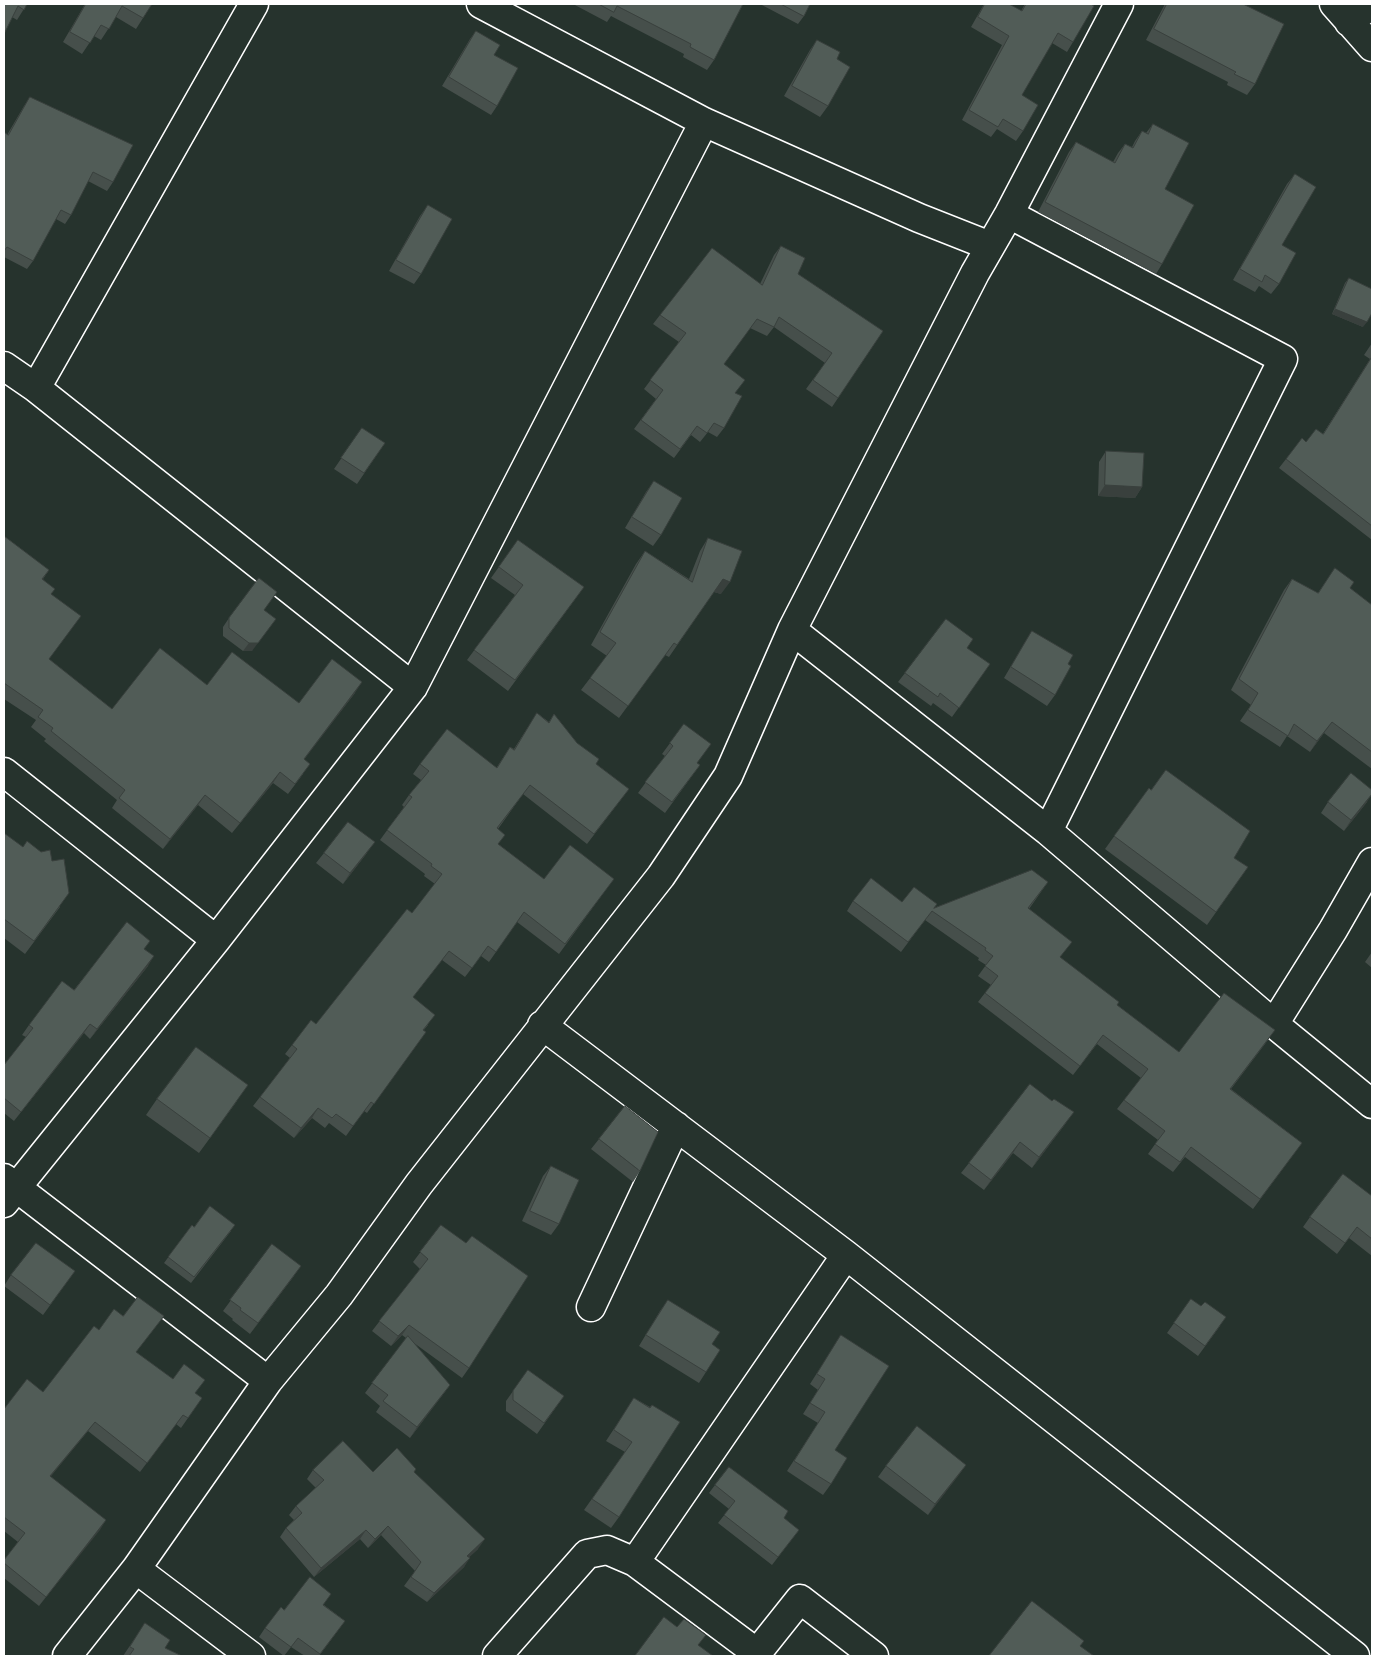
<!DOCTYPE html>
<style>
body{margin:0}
#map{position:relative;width:1376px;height:1660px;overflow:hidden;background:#26332d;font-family:"Comic Neue",sans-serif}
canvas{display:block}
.frame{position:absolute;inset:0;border:5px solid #fff;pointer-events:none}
</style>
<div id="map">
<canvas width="1376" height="1660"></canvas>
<div class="frame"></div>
</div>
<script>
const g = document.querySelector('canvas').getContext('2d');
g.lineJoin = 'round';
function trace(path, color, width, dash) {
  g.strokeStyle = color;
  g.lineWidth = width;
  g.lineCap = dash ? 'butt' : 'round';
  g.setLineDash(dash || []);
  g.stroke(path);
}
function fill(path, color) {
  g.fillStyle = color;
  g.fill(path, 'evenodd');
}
const minor = new Path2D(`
 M481,4l223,118 215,96 71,28
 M1334,4l38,43
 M1349,22l23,-18
 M1009,214l274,145 -235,472
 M4,366l32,22 377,299
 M36,388l218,-384
 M792,630l256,201 226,193 59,-94 39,-68
 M4,772l212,168
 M1274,1024l98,80
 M542,1025l304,230 509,401
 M4,1178l264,203
 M4,1203l212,-263 197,-253 291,-565
 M591,1307l85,-181
 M635,1562l122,91 43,-54 74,57
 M136,1569l115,87
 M67,1656l69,-87 132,-188 71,-86 80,-111 242,-308 67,-100 64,-146 183,-357 34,-59 110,-210
 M497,1656l90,-102 20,-4 28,12 211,-307`);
trace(minor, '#fff', 31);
trace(minor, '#26332d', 28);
fill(new Path2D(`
 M4,4h23l-10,16 -5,-3z
 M85,4h67l-16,25 -20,-12 -15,23 -7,-4 -12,18 -19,-12z
 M573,4h170l-29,56 -7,10 -24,-13 1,-3 -73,-38 -4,6z
 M760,4h50l-6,12 -6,8z
 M984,4h25l12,7 4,-7h66l-18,38 -6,10 -15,-9 -30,52 1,36 -7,10 -19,-12 -6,8 -29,-17 40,-75 -31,-18z
 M1165,4h78l12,80 -8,11 -20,-10 1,-3 -82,-42z
 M476,31l18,24 3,51 -6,9 -49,-29 28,-47z
 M817,40l20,19 -9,47 -8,11 -36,-21 26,-46z
 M30,97l83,85 -6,9 -19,-10 -17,34 -6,9 -9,-5 -23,42 -6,8 -23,-12v-125l3,3 17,-29z
 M1153,124l12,65 -3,75 -6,10 -118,-62 31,-60 7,-10 37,20 5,-9 7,-9 7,3 3,-6 7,-10 4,2z
 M1295,174l-13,71 -3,39 -8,10 -12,-8 -4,6 -22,-12 54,-96z
 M428,205l-7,69 -7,10 -25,-13 31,-55z
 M781,246l17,28 85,57 -51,76 -26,-18 19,-26 -51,-36 -7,9 -17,-8 -26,36 12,29 -12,35 -7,9 -9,-5 -8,10 -9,-7 -17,23 -40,-29 22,-30 -12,-10 35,-47 -26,-18 7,-9 100,-31 14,-29z
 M1349,278l14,49 -31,-13 13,-31z
 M1372,343v197l-93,-72 7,-9 37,-25 47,-75 -6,-4z
 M362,428l23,15 -28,41 -23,-15z
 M1106,451l36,36 -7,11 -37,-2 1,-34z
 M654,481l7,54 -8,11 -28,-18 21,-36z
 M4,536l45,34 -6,9 8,15 -2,65 63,50 95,-24 92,18 56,-10 -51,66 -1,15 -15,20 -15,-11 -41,50 -34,-28 -35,44 -51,-41 5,-8 -73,-59 2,-2 -15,-12 5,-7 -32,-21z
 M708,538l13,56 -7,-2 -45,65 -4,-2 -46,63 -38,-28 26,-34 -16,-11 45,-81 9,-13 44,28 11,-28z
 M518,540l66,47 -76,104 -41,-31 48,-65 -24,-17z
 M1292,579l26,14 32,-5 22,17v164l-48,-36 -14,19 -23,-16 -7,11 -40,-26 11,-16 -20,-15 53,-100z
 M264,610l-12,41h-9l-20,-15v-9l6,-9z
 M1032,631l36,33 -13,31 -8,11 -43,-28 21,-36z
 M967,648l23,16 -38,53 -19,-14 -2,3 -33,-24 7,-9z
 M537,713l12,9 5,-8 23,29 19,21 33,25 -42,55 -64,-50 -25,35v15l46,35 63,9 -48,66 -42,-32 -28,40 -8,-6 -16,21 -23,-17 -29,37 15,28 -5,6 3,1 -59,81 -3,-2 -18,25 -17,-13 -4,5 -13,-10 -18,20 -41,-32 37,-48 -5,-4 7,-9 24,-21 96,-111 23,-29 -11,-8 1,-2 -45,-34 24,-33 -2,-2 7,-10 12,-15 -8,-6 7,-10 77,3 13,-20 4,2z
 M684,724l13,39 3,2 -35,48 -27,-20 27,-37 -3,-2z
 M1149,788l85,70 14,9 -41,58 -102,-76z
 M1328,802h39l-23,29 -23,-18z
 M4,833l56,74 -35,47 -21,-16z
 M324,853h43l-24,31 -27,-21z
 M1048,882l-19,27 31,49 57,47 62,47 89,-12 -37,49 71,54 -49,66 -68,-52 -12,15 -25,-18 10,-14 -41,-31 24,-31 -44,-34 -24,31 -95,-73 13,-17 -13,-9 8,-11 -8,-5 1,-2 -54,-38 -24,32 -54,-41 6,-10 49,1 32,6z
 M145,949l3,17 -58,73 -6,-6 -70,88 -10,-8v-48l22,-28 -4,-2 7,-10 45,-35z
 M1372,952v16l-7,-6z
 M157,1099l80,2 -38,52 -53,-38z
 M1066,1123l-34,45 -19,-15 -29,37 -23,-17 8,-10z
 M599,1139l41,32 -7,11 -42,-33z
 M551,1166l8,58 -8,11 -29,-14 21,-45z
 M1372,1196v60l-23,-18 -12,16 -34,-27 7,-10z
 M192,1225l2,2 37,4 -40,52 -27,-20z
 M441,1225l28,143 -7,10 -48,-35 36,42 -40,53 -34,-26 4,-6 -15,-13 41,-55 -4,-3 -11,11 -19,-15 48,-62 -7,-7z
 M272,1244l22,32 -44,58 -18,-14 1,-1 -10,-8z
 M75,1271l-32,44 -39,-29 7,-11z
 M1191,1299l29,27 -22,30 -31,-23z
 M668,1300l44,44 -6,28 -7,11 -60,-37 21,-35z
 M123,1316h41l-28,36 37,27 29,19 -21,30 -5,-4 -36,48 -52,-41 -38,46 56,43 -67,86 -35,-28v-18l14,-18 -14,-11v-122l39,-17 56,-62z
 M841,1335l-6,115 -4,34 -8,11 -36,-24 31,-48 -15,-9 15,-24 -8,-6z
 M528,1370l36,26 -27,38 -31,-23v-10z
 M634,1398l16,9 2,-2 -33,112 -8,11 -27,-18 41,-58 -19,-11z
 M966,1465l-38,50 -50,-38 8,-11z
 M313,1470l101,2 64,77 -9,8 -5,10 -37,35 -23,-16 11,-15 -34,-36 -13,13 -8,-9 -46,38 -34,-40 6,-9 8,-8 -5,-5 7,-9 20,-18 -9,-9z
 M715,1485l69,33 15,12 -27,35 -54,-42 11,-14 -20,-16z
 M324,1605l21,16 -26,35h-14l-14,-9 -7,9 -25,-19 6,-9 19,-18z
 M145,1623l20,25 17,8h-59z`), '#464f4b');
fill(new Path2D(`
 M1335,309l32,13 -4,5 -31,-13z
 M1105,485l37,2 -7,11 -37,-2z
 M723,579l7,3 -9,12 -7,-2z
 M270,627l-18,24h-9l6,-8z
 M362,682l-7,11 -58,76 7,-10z
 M1332,722l-8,11 -14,19 7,-11z
 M280,772l-7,11 -41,50 8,-10z
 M1372,794l-5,8 -23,29 7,-11z
 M205,795l-7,10 -35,44 7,-10z
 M375,842l-8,11 -24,31 7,-11z
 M154,956l-6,10 -58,73 7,-10z
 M90,1024l-6,9 -70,88 7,-9z
 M318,1108l-6,10 -18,20 7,-10z
 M1074,1112l-8,11 -34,45 7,-11z
 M1020,1142l-7,11 -29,37 7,-10z
 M301,1266l-7,10 -44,58 8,-11z
 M409,1325l-7,10 -11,11 7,-10z
 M450,1385l-8,11 -32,42 7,-11z
 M95,1422l-7,9 -45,55 7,-10z
 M966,1465l-7,10 -31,40 7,-11z
 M106,1520l-6,10 -61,76 7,-9z
 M388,1526l-7,9 -13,13 7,-9z
 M366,1530l-6,9 -46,38 7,-9z
 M485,1539l-7,10 -17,16 6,-9z
 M470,1558l-6,9 -37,35 7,-9z`), '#39403d');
const building = new Path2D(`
 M4,4h23l-3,6 -6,-4 -14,28z
 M86,4h66l-9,14 -21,-12 -13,23 -8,-4 -11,18 -20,-11z
 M599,4h144l-29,56 -24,-13 1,-3 -74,-38 -3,6z
 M781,4h29l-6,12z
 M985,4h24l13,7 4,-7h65l3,2 -21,36 -15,-9 -36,62 16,10 -15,26 -20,-12 -5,8 -29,-17 40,-74 -31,-19z
 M1167,4h76l41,20 -29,60 -21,-10 2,-2 -82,-43z
 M476,31l24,14 -6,10 24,13 -21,38 -48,-29z
 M817,40l23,12 -3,7 13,8 -22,39 -36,-20z
 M30,97l103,48 -20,37 -20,-10 -22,43 -10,-5 -28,51 -26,-14 -3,4v-119l4,3z
 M1153,124l36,19 -24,46 29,16 -32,59 -117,-62 31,-60 39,21 10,-19 8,4 9,-17 6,3z
 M1295,174l21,13 -34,58 14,8 -17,31 -14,-9 -3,7 -22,-13z
 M428,205l24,14 -31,55 -25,-14z
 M781,246l24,12 -7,16 85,57 -45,67 -25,-18 19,-27 -53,-36 -5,10 -17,-8 -33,45 21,16 -10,13 7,3 -18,32 -10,-5 -7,10 -10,-7 -17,23 -39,-29 22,-30 -13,-10 36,-47 -26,-18 52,-67 50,37z
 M1349,278l23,11v24l-5,9 -32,-13z
 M1372,357v169l-86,-67 16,-21 4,4 10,-13 7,5z
 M362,428l23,15 -21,30 -23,-15z
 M1106,451l38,2 -2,34 -37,-2z
 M654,481l28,17 -21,37 -29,-18z
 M4,536l45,34 -7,9 13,10 -4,5 30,22 -32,43 63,50 48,-61 47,37 25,-33 67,51 33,-44 30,23 -58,77 6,5 -15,20 -15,-12 -40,51 -35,-28 -35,44 -51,-41 6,-8 -74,-59 2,-3 -15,-11 5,-7 -39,-27z
 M708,538l34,13 -12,31 -7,-3 -46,66 -3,-2 -46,63 -38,-28 26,-35 -16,-11 45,-81 47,31z
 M518,540l66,47 -69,93 -41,-30 49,-65 -24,-18z
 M1335,568l19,14 -4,6 22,17v147l-40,-30 -15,19 -23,-17 -6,12 -40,-26 10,-17 -19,-14 53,-100 26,14z
 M259,578l18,14 -13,18 12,9 -18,24h-9l-20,-15v-10z
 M946,619l27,20 -6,9 23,16 -31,44 -19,-15 -2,4 -33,-24z
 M1032,631l41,24 -5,9 3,2 -16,29 -44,-28z
 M537,713l12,10 5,-9 23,29 22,16 -3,5 33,25 -35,45 -64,-49 -33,43 8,7 -7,9 46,35 26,-34 44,34 -49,65 -41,-32 -28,40 -8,-6 -16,22 -23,-17 -36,46 22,18 -12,15 3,2 -52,72 -3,-2 -18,24 -17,-12 -4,4 -14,-10 -17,20 -41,-31 37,-48 -5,-4 19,-25 5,4 91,-115 5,4 30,-39 -11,-8 1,-2 -45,-34 25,-33 -3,-2 20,-24 -9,-7 27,-35 50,39 13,-21 4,3z
 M684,724l27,20 -14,19 3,2 -28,37 -27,-20 28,-36 -3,-3z
 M1166,770l84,61 -16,27 14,9 -32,45 -102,-76 35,-48 2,2z
 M1351,773l21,17v4l-21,26 -23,-18z
 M348,822l27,20 -25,31 -26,-20z
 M4,833l19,14 4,-6 14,11 9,-2 2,11 12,-2 5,34 -35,48 -30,-22z
 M1032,870l16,12 -20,26 44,34 -12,15 59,45 -2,3 62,47 45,-59 51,37 -45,59 72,54 -42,56 -69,-52 -11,15 -25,-18 10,-13 -41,-31 24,-31 -45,-34 -23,31 -95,-73 13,-17 -13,-10 8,-10 -8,-6 1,-2 -54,-37 -24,31 -55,-41 18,-23 31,24 12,-15 23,17 -3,4z
 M127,922l23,19 -6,8 10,7 -57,73 -7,-5 -69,88 -17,-14v-33l29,-37 -4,-3 33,-44 12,9z
 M196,1047l52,38 -38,53 -53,-39z
 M1030,1084l22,17 2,-2 20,13 -35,45 -19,-15 -29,38 -22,-17z
 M625,1106l33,26 -18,39 -41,-32z
 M551,1166l28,14 -20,44 -29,-13z
 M1343,1174l29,22v43l-15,-12 -12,16 -35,-26z
 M210,1206l25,19 -41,52 -26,-20 24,-32 2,2z
 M441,1225l25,18 6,-7 56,40 -59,92 -60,-43 -11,11 -19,-15 49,-62 -8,-7z
 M36,1243l39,28 -25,34 -39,-30z
 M272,1244l29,22 -43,57 -18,-13 1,-2 -11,-8z
 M138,1297l26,19 -28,36 37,27 11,-15 21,16 -10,13 7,5 -14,20 -5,-3 -36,48 -52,-41 -45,54 56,44 -60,77 -42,-34v-3l21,-27 -21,-16v-108l23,-30 16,13 51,-66 5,4 15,-21 9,7z
 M1191,1299l10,7 4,-4 21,15 -21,29 -31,-23z
 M668,1300l52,32 -8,12 8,6 -14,22 -60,-37z
 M841,1335l48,31 -54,84 12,8 -16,26 -37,-23 31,-49 -15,-9 15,-24 -8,-5z
 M408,1336l42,49 -33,42 -34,-26 5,-6 -16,-12z
 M528,1370l36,26 -20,27 -31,-23v-9z
 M634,1398l16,10 2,-3 28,17 -61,95 -27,-18 40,-57 -18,-12z
 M917,1426l49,39 -31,39 -49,-38z
 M343,1441l30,31 24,-24 19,21 -2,3 71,67 -18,17 3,2 -36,35 -23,-16 10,-15 -33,-36 -13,13 -9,-9 -45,38 -35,-40 16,-15 -6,-7 28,-26 -11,-10z
 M729,1467l59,44 -4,7 15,12 -21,27 -54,-42 11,-14 -20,-16z
 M310,1577l21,17 -8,11 22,16 -25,33 -22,-16 -7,9 -26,-19 16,-21 3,3z
 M1032,1601l52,40 -4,5 14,10h-105z
 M664,1617l13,10 7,-8 22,16 -8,10 15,11h-78z
 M145,1623l25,17 -5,8 17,8h-53l5,-7 -4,-2z`);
fill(building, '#515c57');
trace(building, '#39403d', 1);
</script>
